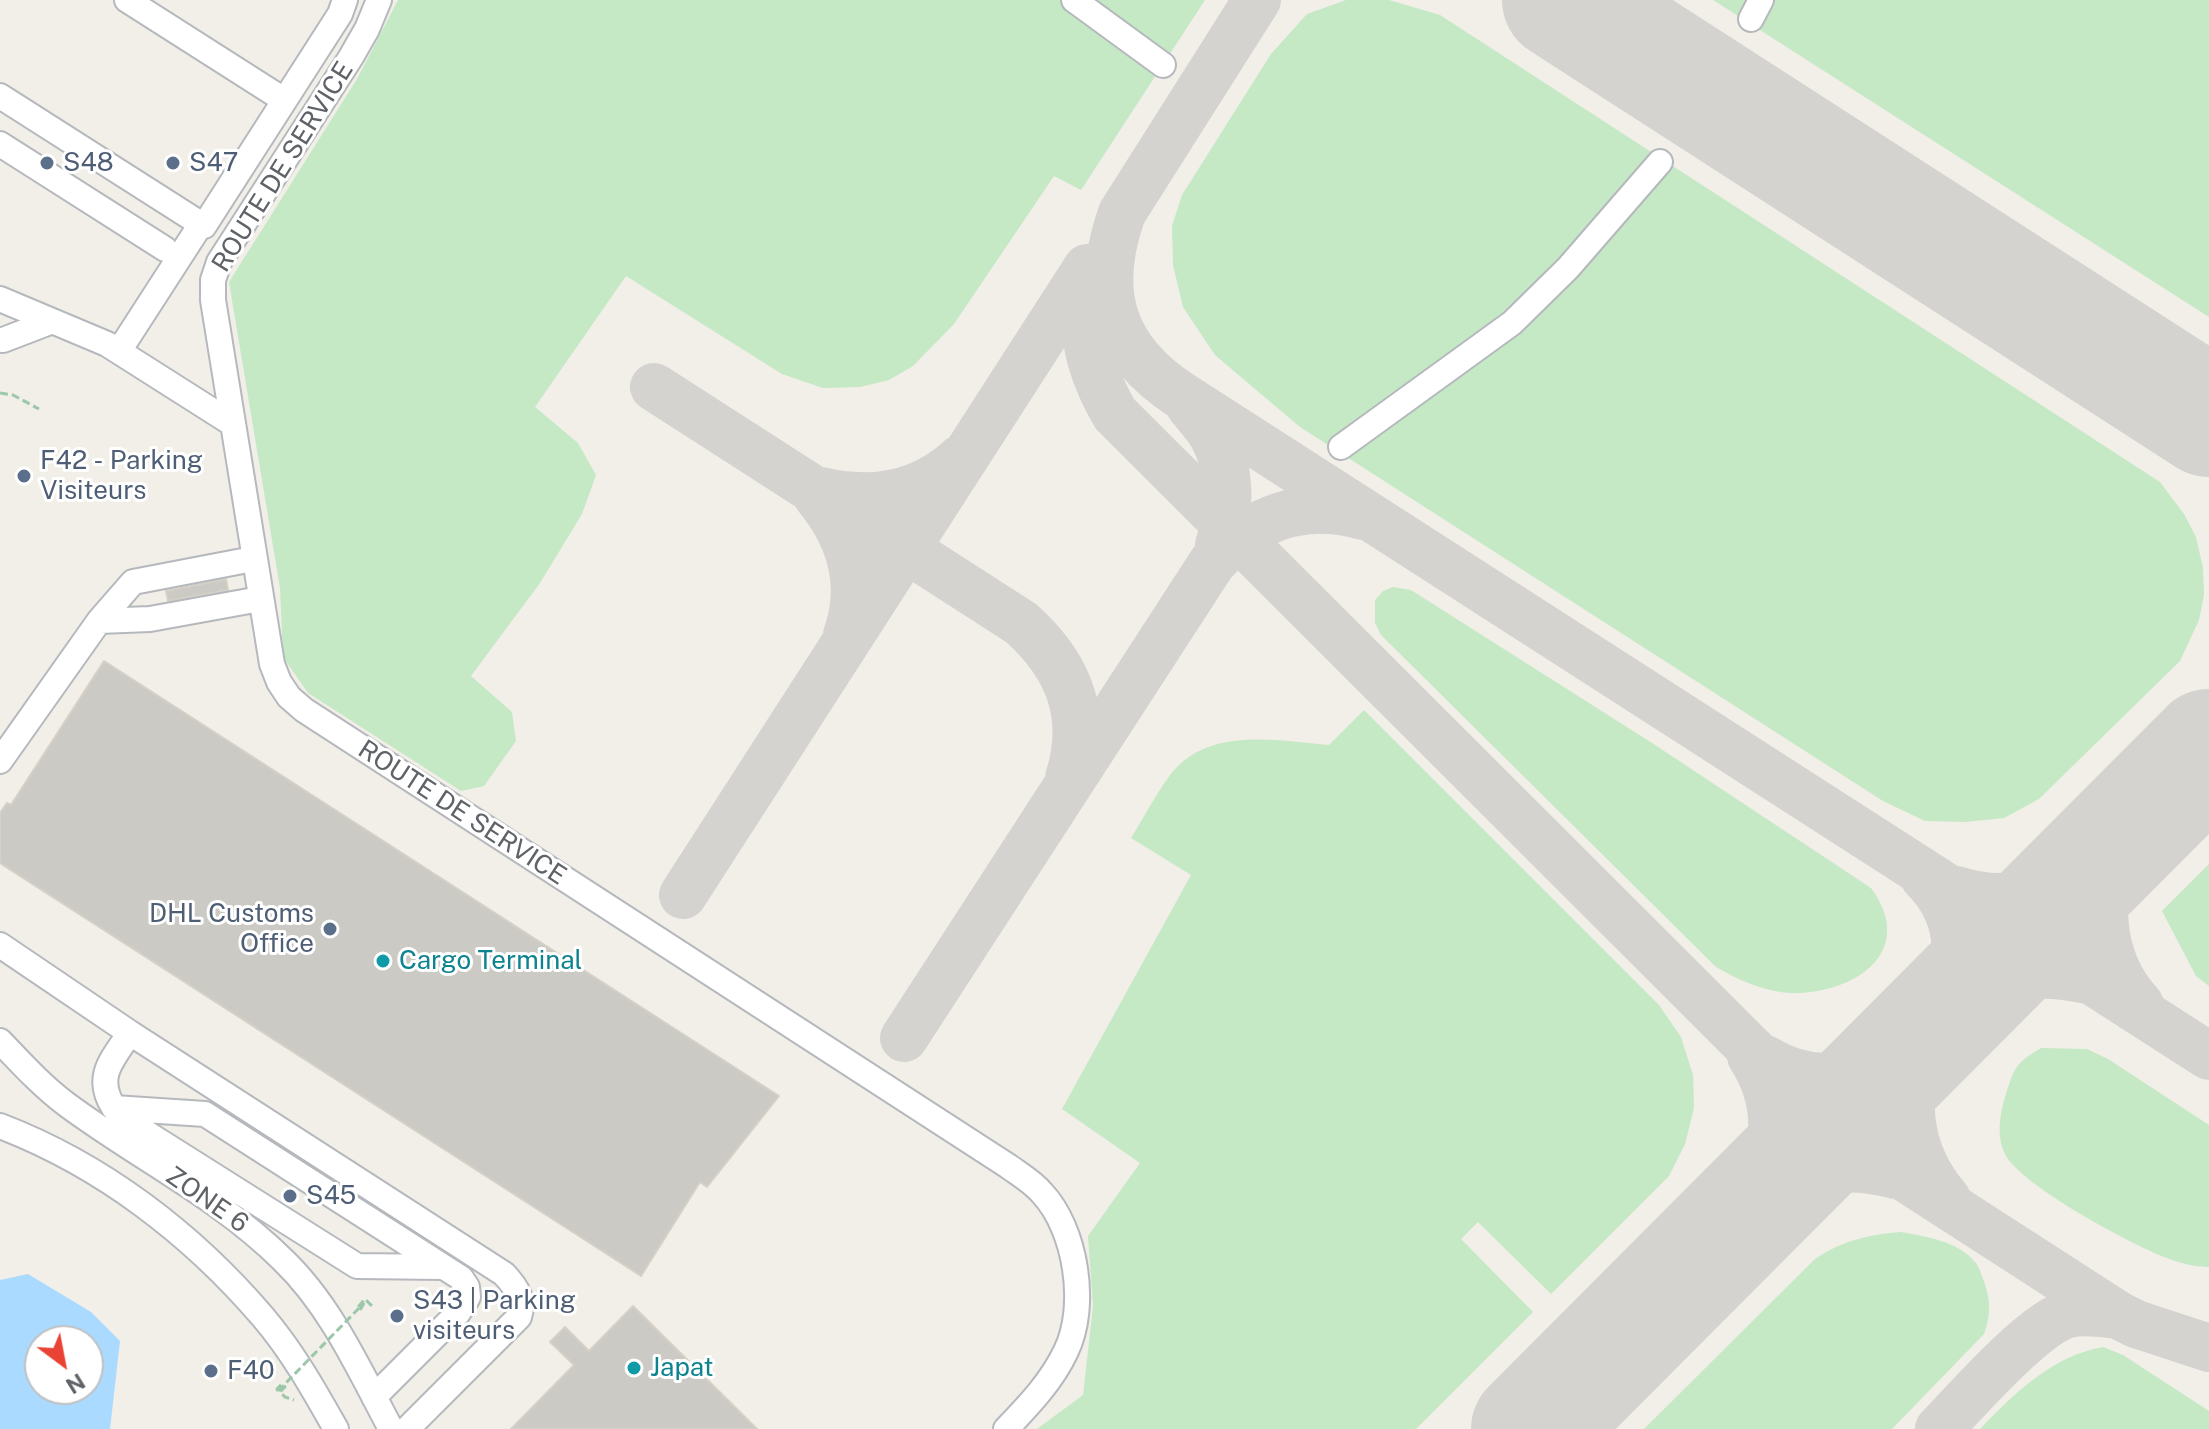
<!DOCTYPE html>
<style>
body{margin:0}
#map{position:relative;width:2209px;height:1429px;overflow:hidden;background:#f1efe8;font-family:"Public Sans",sans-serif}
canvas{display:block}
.north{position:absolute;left:24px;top:1325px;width:80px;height:80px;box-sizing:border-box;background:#fff;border:2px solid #bfc1c3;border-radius:50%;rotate:148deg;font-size:22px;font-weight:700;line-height:32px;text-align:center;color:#5f6368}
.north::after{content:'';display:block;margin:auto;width:28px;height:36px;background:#ea4335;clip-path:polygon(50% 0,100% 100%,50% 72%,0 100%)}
</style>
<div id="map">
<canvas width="2209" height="1429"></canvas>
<div class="north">N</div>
</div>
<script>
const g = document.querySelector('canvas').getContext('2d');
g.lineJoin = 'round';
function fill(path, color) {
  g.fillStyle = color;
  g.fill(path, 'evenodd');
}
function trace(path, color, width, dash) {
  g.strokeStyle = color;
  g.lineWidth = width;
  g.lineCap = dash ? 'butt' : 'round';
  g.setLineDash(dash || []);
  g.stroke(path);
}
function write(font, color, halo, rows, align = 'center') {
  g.font = font + ' "Public Sans",sans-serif';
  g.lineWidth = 6;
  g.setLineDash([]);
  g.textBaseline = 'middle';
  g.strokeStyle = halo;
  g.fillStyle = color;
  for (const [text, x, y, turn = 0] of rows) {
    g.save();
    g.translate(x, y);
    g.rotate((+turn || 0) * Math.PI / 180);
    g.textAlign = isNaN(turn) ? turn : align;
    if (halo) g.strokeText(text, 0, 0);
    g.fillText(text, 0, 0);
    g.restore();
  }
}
fill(new Path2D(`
 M398,0h807l-124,190 -27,-14 -100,148 -41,42 -24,14 -29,7 -37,1 -41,-14 -156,-98 -91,131 43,36 18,32 -14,39 -42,69 -69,93 41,36 4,29 -32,45 -23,5 -153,-98 -25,-36 -3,-69 -51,-306 128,-203z
 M1346,0h43l51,15 720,467 24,32 12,23 7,31 1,27 -5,25 -19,41 -141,138 -35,19 -39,4 -40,-1 -42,-20 -583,-374 -85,-72 -32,-48 -10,-42 -1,-39 10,-31 89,-141 36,-40z
 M1713,0h496v317z
 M1393,587l18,3 241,153 219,145c47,64 -17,106 -79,105 -28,-1 -53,-13 -76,-26l-335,-332 -6,-12v-23l8,-9z
 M1364,710l295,295 22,32 12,38 1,33 -9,36 -16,32 -118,118 -73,-72 -17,17 72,73 -117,117h-379l46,-34 10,-89 -5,-70 52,-73 -78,-54 129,-234 -60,-37c13,-20 32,-58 48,-73 39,-37 102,-24 150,-20z
 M2209,864v122l-13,-10 -34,-65z
 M2041,1048l46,1 21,10 101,66v142c-13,0 -30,-4 -42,-9 -35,-13 -147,-73 -162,-104 -9,-18 -5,-42 1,-60 9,-28 10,-31 35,-46z
 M1900,1232c24,4 58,9 75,30 4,4 6,12 8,17 8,21 8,35 1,55l-92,95h-248l171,-170c27,-18 52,-24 85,-27z
 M2103,1347l20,8 86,56v18h-229c35,-36 72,-73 123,-82z`), '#c5e8c5');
fill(new Path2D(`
 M28,1274l63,38 29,29 -10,88h-110v-149zM40,1341h48v48h-48z`), '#aadaff');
trace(new Path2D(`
 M1257,0l-135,213c-28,79 -11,137 60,183l1027,660
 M1094,267c-19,52 -6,101 21,147l696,695 59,46 248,160 18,9 73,24
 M654,387l367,236c47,42 68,92 48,155
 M1190,406c7,9 17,19 23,30 18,33 18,73 6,109
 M820,491c52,12 100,5 140,-32
 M817,496c33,40 48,88 30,139
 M1924,877c42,41 40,101 8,147
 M1956,890c67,21 110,-6 160,-48
 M683,895l404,-627
 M2140,1005c-42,-45 -48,-118 -13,-169 9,-12 20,-23 29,-34
 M1942,1019c46,-40 85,-53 145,-39
 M904,1038l308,-475c40,-45 92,-64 151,-47
 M1765,1059c54,33 106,17 153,-18
 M1947,1199c-40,-46 -49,-110 -16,-163 9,-14 22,-27 32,-40
 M1747,1213c48,-38 87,-55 148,-38
 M1736,1223c37,-53 52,-109 15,-167
 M1939,1429c27,-28 95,-106 129,-115 16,-4 33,-1 50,1`), '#d4d3d0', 48);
trace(new Path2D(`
 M1562,0l647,417
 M1531,1429l678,-680`), '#d4d3d0', 120);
const building = new Path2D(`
 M226,579l2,11 -60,11 -2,-10z
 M104,661l675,435 -72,91 -7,-5 -59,94 -641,-413v-50l7,-10 4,2z
 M633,1306l124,123h-246l63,-64 -24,-23 15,-15 24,24z`);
fill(building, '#cccac5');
trace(building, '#d6d1c6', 2);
const minor = new Path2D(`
 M127,0l157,100
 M379,0l-12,29 -16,28 -132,205 -6,18v20l59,364 7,18 10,15 15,13 704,456c11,8 25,16 34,27 34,36 46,113 24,158 -14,30 -37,54 -60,78
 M1074,0l89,65
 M1751,19l10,-19
 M0,96l204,130 136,-212 5,-14
 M0,144l165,105
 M0,299l107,45 126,80
 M3,340l47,-18
 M119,351l82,-127
 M1341,447l171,-124 56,-55 92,-106
 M99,621l51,-2 110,-20
 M0,761l99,-140 34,-39 120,-23
 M0,945l130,88
 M0,1041c21,22 42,45 66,63 71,53 154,93 217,156 48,46 77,111 108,169
 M114,1108l7,9 236,149 86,1
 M0,1126c102,39 192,108 263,191 29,34 51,73 73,112
 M374,1397l84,-84 10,-16 -1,-10 -6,-9 -256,-164 -91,-6c-20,-31 -2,-48 16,-75l374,241c12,13 21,25 15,43l-112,112`);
trace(minor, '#b5b8bc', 28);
trace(new Path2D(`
 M0,393l13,2 26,14
 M364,1303l-4,7 -2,-3 7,-8 8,8
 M278,1391l-1,-2 5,-5 3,3 -5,5 5,5 9,3`), '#9cc7a9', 3, [8, 4]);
trace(minor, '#fff', 24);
trace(new Path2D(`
 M278,1391l86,-88`), '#9cc7a9', 3, [8, 4]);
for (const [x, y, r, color] of [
 [47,163,8,"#5c6f8a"],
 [173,163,8,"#5c6f8a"],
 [24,476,8,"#5c6f8a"],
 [330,929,8,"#5c6f8a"],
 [383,961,8,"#0f9aa8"],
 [290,1196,8,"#5c6f8a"],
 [397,1316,8,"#5c6f8a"],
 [634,1368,8,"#0f9aa8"],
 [211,1371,8,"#5c6f8a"]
]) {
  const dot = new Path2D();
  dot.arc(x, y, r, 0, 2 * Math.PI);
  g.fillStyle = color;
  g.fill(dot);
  trace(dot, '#fff', 3);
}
write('26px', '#4e5e75', '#fff', [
 ["S48",63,163],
 ["S47",189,163],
 ["F42 - Parking",40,461],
 ["Visiteurs",40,491],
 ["DHL Customs",314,914,"right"],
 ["Office",314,944,"right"],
 ["S45",306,1196],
 ["S43 | Parking",413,1301],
 ["visiteurs",413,1331],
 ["F40",227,1371]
], 'left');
write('26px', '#5f6368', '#fff', [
 ["ROUTE DE SERVICE",283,167,-58],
 ["ROUTE DE SERVICE",462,813,33],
 ["ZONE 6",207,1200,35]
]);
write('26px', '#0d838f', '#fff', [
 ["Cargo Terminal",399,961],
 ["Japat",650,1368]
], 'left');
</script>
